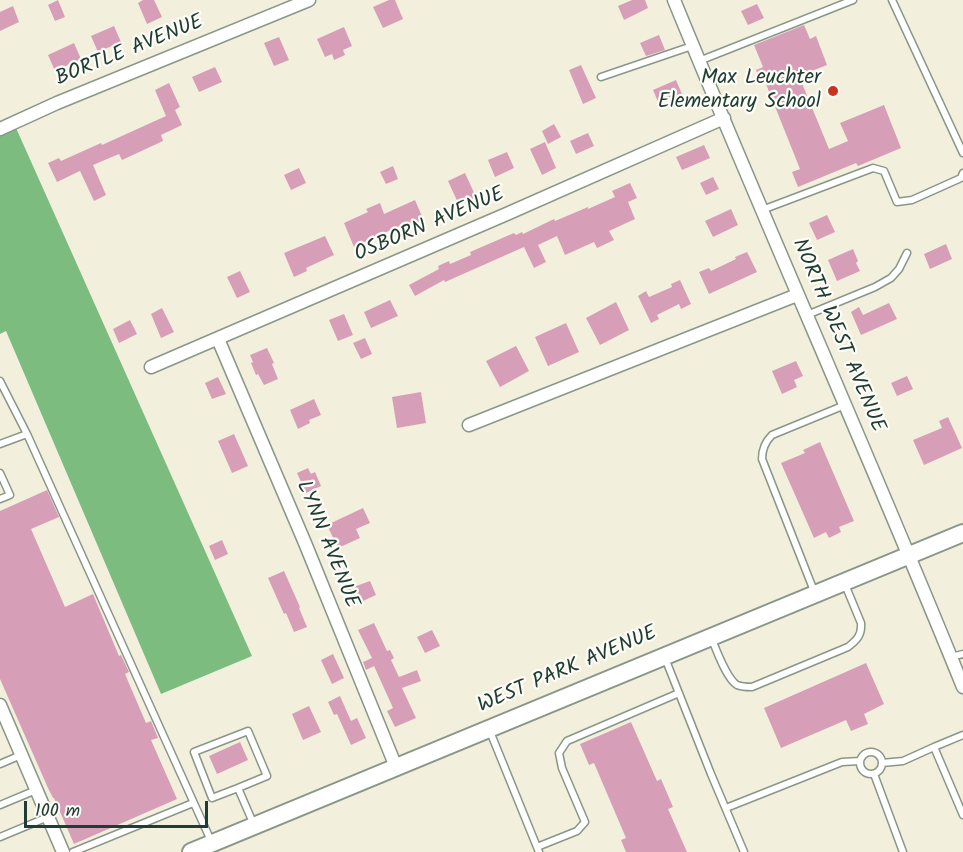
<!DOCTYPE html>
<style>
body{margin:0}
#map{position:relative;width:963px;height:852px;overflow:hidden;background:#f3efdd;font-family:Kalam,sans-serif}
canvas{display:block}
.scale{position:absolute;left:24px;top:801px;width:184px;height:27px;box-sizing:border-box;border:3px solid #1f3d34;border-top:0;padding-left:8px;font-size:18px;line-height:21px;white-space:nowrap;color:#1f3d34;-webkit-text-stroke:4px #fdfcf7;paint-order:stroke}
</style>
<div id="map">
<canvas width="963" height="852"></canvas>
<div class="scale">100 m</div>
</div>
<script>
const g = document.querySelector('canvas').getContext('2d');
g.lineJoin = 'round';
function fill(path, color) {
  g.fillStyle = color;
  g.fill(path, 'evenodd');
}
function trace(path, color, width, dash) {
  g.strokeStyle = color;
  g.lineWidth = width;
  g.lineCap = dash ? 'butt' : 'round';
  g.setLineDash(dash || []);
  g.stroke(path);
}
function write(font, color, halo, rows, align = 'center') {
  g.font = font + ' Kalam,sans-serif';
  g.lineWidth = 4.5;
  g.setLineDash([]);
  g.textBaseline = 'middle';
  g.strokeStyle = halo;
  g.fillStyle = color;
  for (const [text, x, y, turn = 0] of rows) {
    g.save();
    g.translate(x, y);
    g.rotate((+turn || 0) * Math.PI / 180);
    g.textAlign = isNaN(turn) ? turn : align;
    if (halo) g.strokeText(text, 0, 0);
    g.fillText(text, 0, 0);
    g.restore();
  }
}
fill(new Path2D(`
 M12,119l240,537 -91,38 -155,-363 -6,3v-210z`), '#7cbd7f');
fill(new Path2D(`
 M58,0l7,17 -10,4 -7,-16z
 M143,0h11l8,17 -15,7 -9,-21z
 M389,0h6l8,19 -20,9 -10,-21z
 M632,0h13l3,8 -24,12 -6,-14z
 M757,4l7,14 -16,7 -7,-14z
 M13,6l6,16 -19,9v-19z
 M804,25l6,14 6,-3 11,29 -28,11 30,73 19,-8 -8,-18 44,-18 17,43 -43,18 -2,-3 -58,24 -6,-15 8,-3 -36,-90 -3,2 -5,-11 7,-3 -9,-22z
 M114,26l7,16 -23,10 -7,-16z
 M344,27l8,19 -9,4 2,5 -11,5 -2,-6 -7,3 -8,-18z
 M659,35l6,15 -19,6 -6,-13z
 M279,37l10,23 -15,6 -10,-23z
 M74,43l7,16 -26,12 -7,-16z
 M581,65l15,33 -13,6 -14,-34z
 M215,67l7,15 -23,10 -7,-15z
 M676,80l6,14 -23,10 -6,-14z
 M169,83l11,24 -5,3 7,15 -21,10 2,6 -41,19 -3,-6 -26,11 13,30 -12,6 -14,-30 -23,11 -9,-19 11,-5 2,3 40,-18 1,2 64,-29 -11,-26z
 M554,124l7,13 -13,7 -6,-13z
 M588,133l6,13 -18,8 -6,-13z
 M545,142l11,26 -14,7 -12,-26z
 M704,145l6,13 -28,12 -6,-13z
 M507,152l7,16 -19,9 -7,-17z
 M393,166l5,13 -12,5 -6,-12z
 M299,168l7,15 -15,7 -7,-15z
 M465,173l11,24 -17,8 -11,-24z
 M713,177l6,12 -13,6 -6,-12z
 M630,183l7,15 -9,4 7,17 -26,12 5,9 -17,8 -3,-6 -29,13 -8,-19 -19,9 8,17 -12,6 -10,-21 -79,35 -1,-2 -29,16 -6,-11 30,-16 -1,-3 11,-5 1,3 21,-9 -1,-3 44,-19 2,2 6,-3 1,2 31,-15 1,2 33,-14v2l27,-12 -3,-6z
 M415,200l9,21 -15,7 -3,-5 -52,24 -10,-24 24,-11 -2,-3 14,-6 4,11z
 M731,209l7,16 -25,12 -8,-16z
 M827,215l8,17 -18,8 -8,-17z
 M325,236l9,19 -28,13 1,3 -13,6 -10,-24z
 M946,244l6,15 -22,10 -6,-15z
 M853,249l5,12 -2,2 4,8 -23,10 -9,-21z
 M747,252l10,20 -48,22 -10,-22 10,-4 2,3 25,-12 -1,-2z
 M240,271l10,21 -13,6 -10,-21z
 M680,280l11,24 -10,5 -2,-5 -22,11 2,4 -8,4 -13,-27 8,-5 3,6 23,-10 -1,-3z
 M390,300l8,16 -27,12 -7,-16z
 M616,302l13,28 -29,15 -14,-27z
 M889,303l8,16 -36,16 -10,-23 8,-5 4,8z
 M162,308l12,24 -13,6 -10,-24z
 M344,314l9,21 -15,6 -9,-21z
 M130,320l7,14 -18,9 -6,-14z
 M566,323l13,29 -31,14 -13,-29z
 M365,338l7,16 -11,5 -8,-16z
 M516,346l13,25 -29,16 -14,-26z
 M267,348l7,15 -2,1 6,15 -14,6 -6,-11 -2,1 -5,-12 2,-1 -3,-7z
 M796,361l7,15 -9,4 3,7 -15,7 -10,-23z
 M907,376l6,13 -16,7 -6,-13z
 M218,377l8,17 -14,5 -7,-16z
 M421,392l5,31 -29,5 -5,-31z
 M314,399l7,16 -12,5 1,3 -12,6 -8,-19z
 M948,417l14,31 -38,17 -11,-25 29,-12 -3,-7z
 M234,434l14,32 -16,7 -14,-32z
 M820,442l34,79 -15,6 2,5 -12,6 -3,-6 -12,6 -33,-75 24,-10 -2,-3z
 M308,468l3,6 4,-2 6,14 -15,7 -9,-20z
 M47,490l12,27 -28,12 34,78 28,-13 26,62 2,-1 8,17 -4,2 21,49 5,-2 7,17 -7,2 26,59 -103,45 -20,-46h-1l-5,-10 -48,-109v-168z
 M363,508l7,15 -14,6 4,9 -22,10 -11,-23z
 M222,540l6,14 -13,6 -6,-14z
 M284,571l16,36 -1,1 8,19 -13,5 -8,-19 -2,1 -16,-36z
 M370,581l6,14 -24,11 -7,-16z
 M374,623l13,28 3,-1 4,8 -3,2 8,17 18,-7 4,11 -19,7 14,30 -21,9 -8,-16 6,-3 -19,-42 -8,4 -3,-8 9,-4 -14,-28z
 M432,630l8,16 -15,7 -8,-16z
 M333,654l11,24 -12,6 -11,-24z
 M866,663l18,41 -20,10 4,10 -17,7 -5,-11 -65,28 -17,-40z
 M340,696l11,25 6,-3 9,20 -15,7 -14,-31 -3,1 -6,-13z
 M309,706l12,26 -18,8 -11,-26z
 M631,722l26,59 4,-2 12,28 -5,2 19,43h-61l-5,-12 5,-2 -32,-75 -5,2 -9,-21z
 M240,742l8,18 -31,14 -8,-18z`), '#d79fb7');
const service = new Path2D(`
 M892,0l71,153
 M699,61l154,-61
 M601,77l91,-31
 M762,210l111,-42 11,3 13,31 15,-2 49,-22 2,-5
 M807,315l68,-28 16,-9 8,-9 8,-16
 M0,381l27,53 185,409
 M0,444l27,-10
 M0,473l10,22 -10,4
 M814,591l-52,-132c0,-10 3,-17 10,-24l73,-30
 M711,637c5,12 15,41 26,48 5,2 10,2 15,2l96,-40c9,-7 14,-12 13,-24l-17,-41
 M951,657l12,-3
 M665,658l46,116 33,78
 M489,729l50,123
 M963,735l-29,12 29,68
 M860 763a11 11 0 1 1 22 0a11 11 0 1 1-22 0Z
 M882,763l21,-2 31,-14
 M0,764l21,-9
 M874,774l29,78
 M238,788l29,-12 -19,-45 -54,21 18,46 26,-10 16,37
 M0,805l36,-15
 M726,808l116,-46 18,-1
 M0,837l48,-20
 M537,847l40,-16 8,-9 -23,-54 -3,-15 8,-12 112,-48
 M73,852l120,-49`);
const minor = new Path2D(`
 M674,0c94,230 196,457 289,687
 M0,129l57,-26 252,-103
 M218,339l87,204 91,224
 M151,367l358,-154 215,-95
 M469,425l328,-130
 M0,705l63,147`);
const secondary = new Path2D(`
 M191,852l772,-319`);
trace(service, '#899688', 9);
trace(minor, '#899688', 15);
trace(secondary, '#899688', 20);
trace(service, '#fff', 6);
trace(minor, '#fff', 12);
trace(secondary, '#fff', 16);
for (const [x, y, r, color] of [
 [833,91,6,"#c8321e"]
]) {
  const dot = new Path2D();
  dot.arc(x, y, r, 0, 2 * Math.PI);
  g.fillStyle = color;
  g.fill(dot);
  trace(dot, '#fdfcf7', 2);
}
write('21px', '#1f3d34', '#fdfcf7', [
 ["BORTLE AVENUE",130,52,-22],
 ["OSBORN AVENUE",430,226,-23],
 ["NORTH WEST AVENUE",837,336,67],
 ["LYNN AVENUE",326,545,68],
 ["WEST PARK AVENUE",568,671,-23]
]);
write('21px', '#1f3d34', '#fdfcf7', [
 ["Max Leuchter",821,79],
 ["Elementary School",821,103]
], 'right');
</script>
